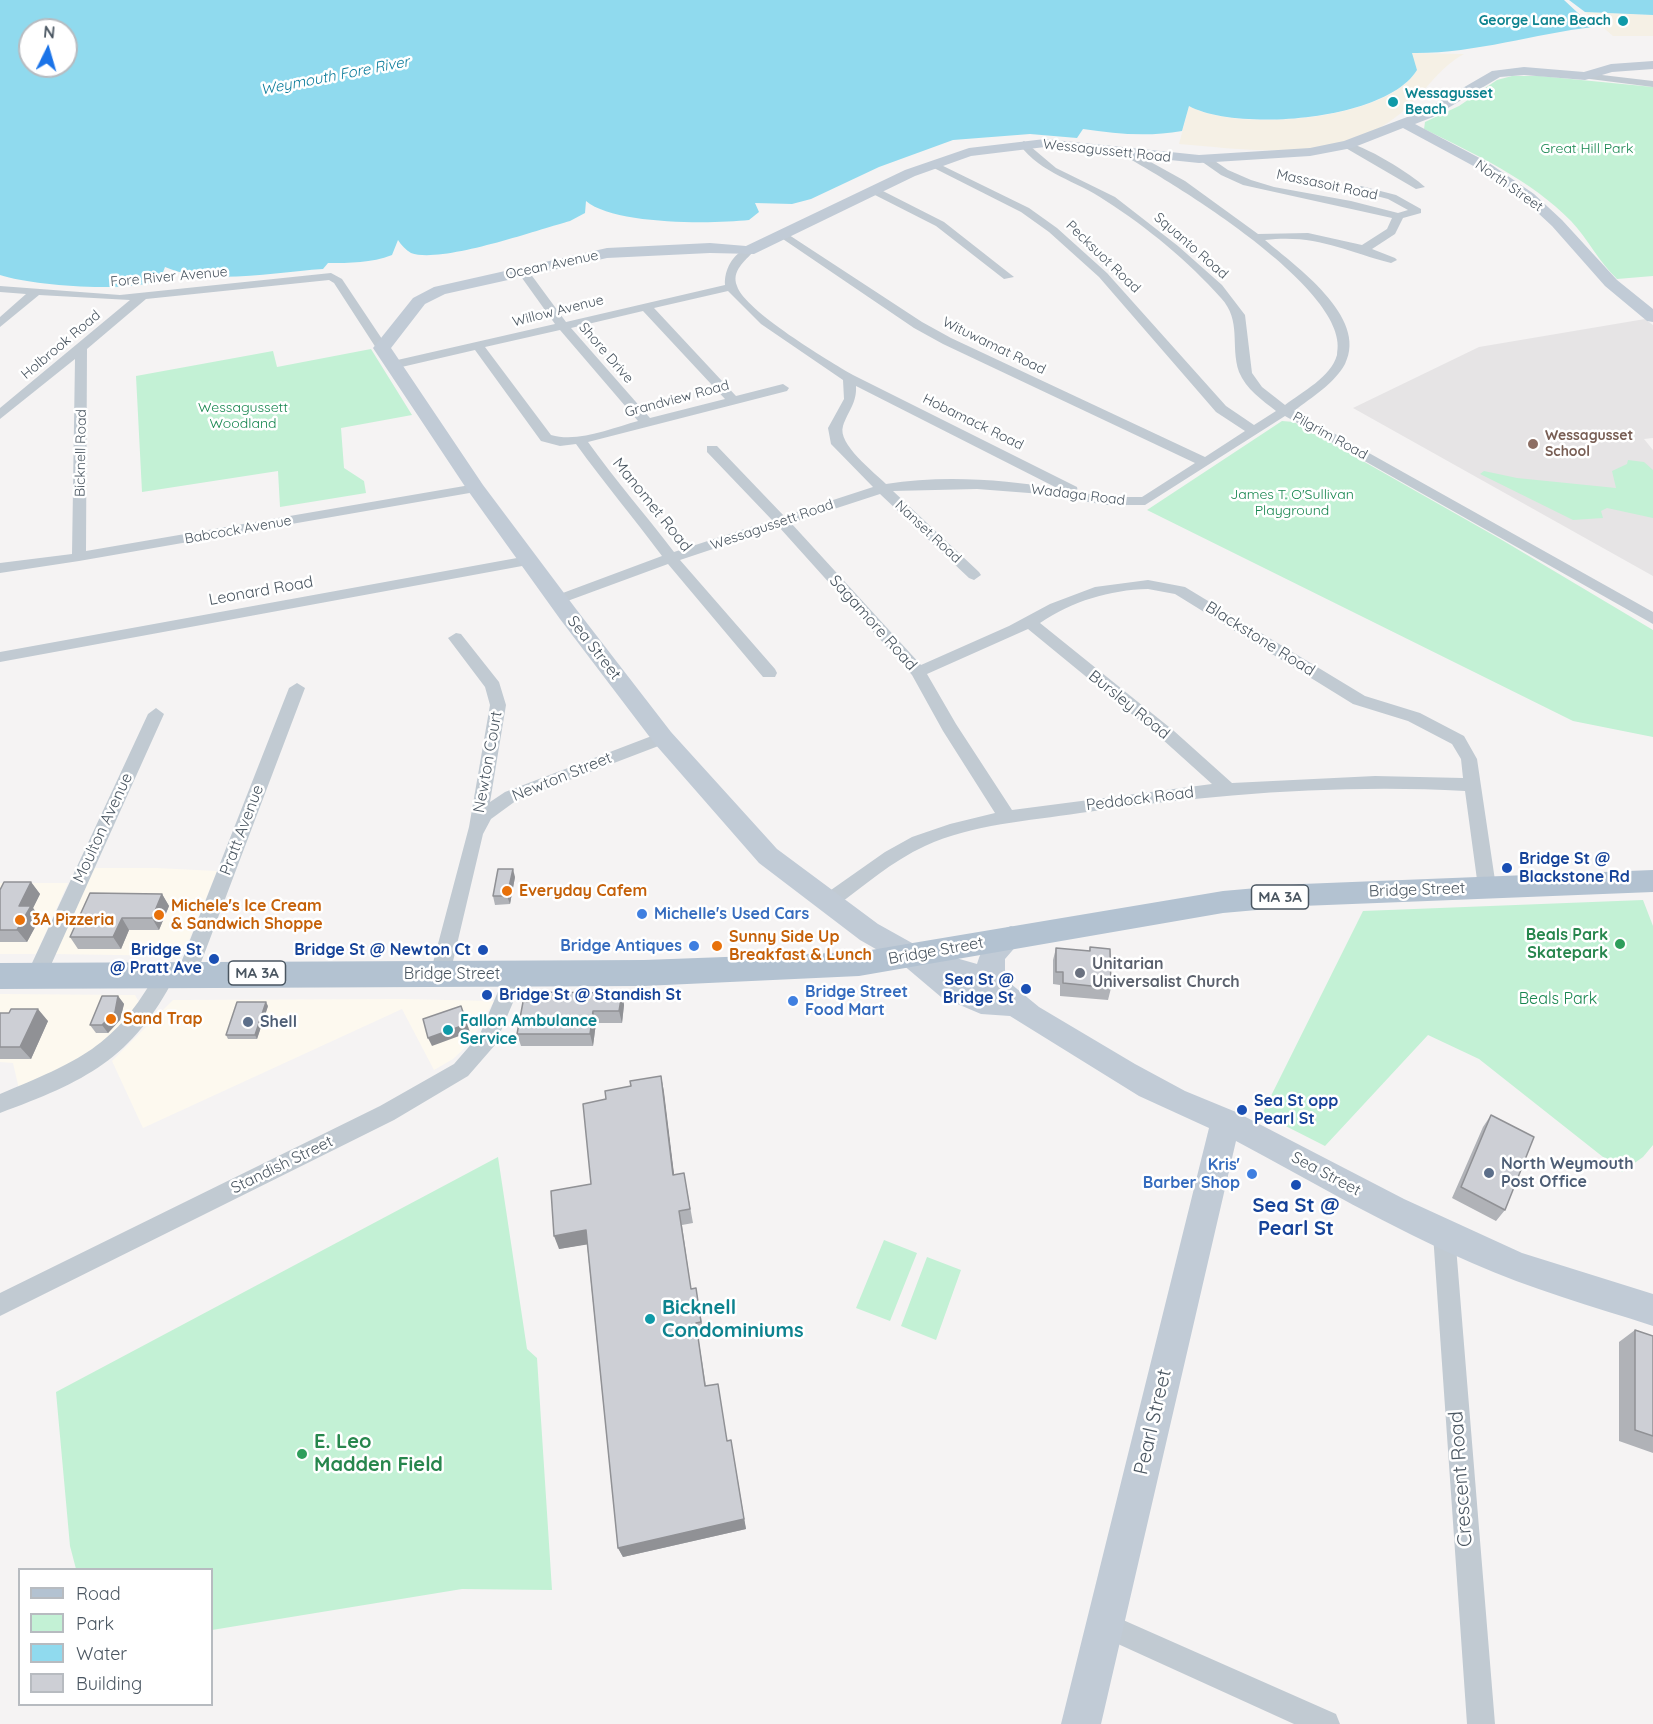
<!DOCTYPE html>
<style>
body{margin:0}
#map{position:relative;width:1653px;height:1724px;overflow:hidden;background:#f5f3f3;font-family:Quicksand,sans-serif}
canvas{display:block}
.legend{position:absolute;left:18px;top:1568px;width:195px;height:138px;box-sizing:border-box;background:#fff;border:2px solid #b7bbc0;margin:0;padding:8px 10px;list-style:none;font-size:18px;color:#4a5661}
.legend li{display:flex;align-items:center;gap:12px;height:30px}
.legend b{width:30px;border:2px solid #b7bbc0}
.north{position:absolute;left:18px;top:18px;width:60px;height:60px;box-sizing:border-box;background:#fff;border:2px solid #b7bbc0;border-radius:50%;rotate:5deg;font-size:16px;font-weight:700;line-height:24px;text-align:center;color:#4a5661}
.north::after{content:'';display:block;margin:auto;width:21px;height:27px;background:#1a73e8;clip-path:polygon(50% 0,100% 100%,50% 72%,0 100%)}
</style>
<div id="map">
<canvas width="1653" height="1724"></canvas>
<ul class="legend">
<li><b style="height:8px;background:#b3c2d1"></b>Road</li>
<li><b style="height:16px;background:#c3f1d5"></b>Park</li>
<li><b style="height:16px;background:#90daee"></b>Water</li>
<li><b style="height:16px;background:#cdcfd5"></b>Building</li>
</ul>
<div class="north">N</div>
</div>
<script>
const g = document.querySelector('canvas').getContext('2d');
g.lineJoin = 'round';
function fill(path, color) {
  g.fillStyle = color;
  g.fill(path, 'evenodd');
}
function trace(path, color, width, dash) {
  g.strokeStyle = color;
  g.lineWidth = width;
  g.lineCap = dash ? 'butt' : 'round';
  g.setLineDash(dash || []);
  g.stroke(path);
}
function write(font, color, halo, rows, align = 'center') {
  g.font = font + ' Quicksand,sans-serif';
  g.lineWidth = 5;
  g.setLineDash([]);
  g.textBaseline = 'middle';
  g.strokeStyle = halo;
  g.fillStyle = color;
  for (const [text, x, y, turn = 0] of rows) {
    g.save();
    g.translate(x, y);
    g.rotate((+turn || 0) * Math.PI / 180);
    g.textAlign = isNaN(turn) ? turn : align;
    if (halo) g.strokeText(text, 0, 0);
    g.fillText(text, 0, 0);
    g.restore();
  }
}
fill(new Path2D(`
 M90,868h66l61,3 -32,79 -5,6 -125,-2z
 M0,883h68l-32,71h-36z
 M0,994l130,1h5l4,7 -31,43 -89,44 -6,-26 -13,-1z
 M402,999l92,2 -24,42 -17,16 -19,11 -32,-61 -259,119 -31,-67 61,-61z`), '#fdf9ef');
fill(new Path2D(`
 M1645,319l8,6v113l-9,1 9,11v126l-300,-168 126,-61z`), '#e6e4e5');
fill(new Path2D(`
 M1512,76h28l113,11v189l-36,3c-18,-17 -29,-40 -46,-58 -40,-41 -96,-67 -147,-92l1,-7 34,-16 38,-26z
 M371,349l41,66 -71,13 3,40 20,13 2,12 -86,14 -2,-36 -136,21 -6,-116 137,-25 4,16z
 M1282,421l12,1 208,118 151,90v107l-80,-16 -426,-211z
 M1628,460l16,2 9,8v48l-46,-10 -6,3 2,7 -30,2 -93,-46 4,-3 33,7 99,10 -4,-17 15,-7z
 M1643,900l10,26v219l-10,12 -21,15 -143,-113 -51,-24 -103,111 -63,-32 101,-203z
 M498,1157l29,192 10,9 15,232 -90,-1 -250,41v-60l-136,-1 -6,-23 -14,-154z
 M884,1240l33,13 -27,68 -34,-13z
 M927,1257l34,13 -25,70 -35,-14z`), '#c3f1d5');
fill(new Path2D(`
 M1585,12l68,3v21h-40z
 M1411,53l53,1c-26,14 -40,40 -63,59 -61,51 -149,37 -222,31l10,-38c48,27 198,15 228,-36z`), '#f5f0e5');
fill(new Path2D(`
 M0,0h1564l29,27c-60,7 -120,27 -181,26l5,17c-31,51 -180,62 -228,36l-7,25c-34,6 -66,3 -99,-2l-6,9 -47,-4 -77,6 -74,27 -68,32 -19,5 -37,-1 4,9 -10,8c-37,4 -135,5 -163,-19l-1,12 -15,8c-33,9 -129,43 -159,32 -5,-3 -10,-8 -13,-13l-6,15c-21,8 -42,8 -64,8l-5,6c-47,3 -114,17 -158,-2l-5,13c-34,13 -125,6 -160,-5zM30,30h36v36h-36z
 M1569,0h84v15l-68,-3z`), '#90daee');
fill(new Path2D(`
 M1585,73l68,8v6l-71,-9 -2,-2z
 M1024,141l32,27 59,29 63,49 44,39 23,30 7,58 10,14 23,18c17,-13 46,-28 52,-50 17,-64 -167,-174 -216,-201v-4h8l56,31 73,53 50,-1 54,12 25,-16 5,-11 -149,-33 -22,-10 -20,-14v-4h8l19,13 23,10 23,7 77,14 47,12 10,-3 -20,-11 -31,-8 -1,-2 5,-3 35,9 25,14v4l-18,5 -8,16 -23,15 23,9 2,2 -6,3c-47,-12 -75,-29 -126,-23 30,26 104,77 80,124 -11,20 -33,33 -51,47l359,201v12l-368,-208 -140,89h-39l-64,-11 -65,-5 -84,2 86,81 2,3 -7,5 -5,-2 -89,-84 -89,29 130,142 88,-39 41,-22 45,-17 53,-7 37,7 180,109 55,17 44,23 13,23 19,128 -3,5h-12l-3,-5 -13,-96c-129,-7 -257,4 -385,22 -52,8 -107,11 -155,33 -33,15 -61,40 -90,61l-7,2 -7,-2 -2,-5 2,-5 64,-45 27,-15 38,-13 45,-11 -52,-82 -31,-56 -133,-148 -99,33 95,109 2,4 -2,4h-12l-95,-113 -106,39h-10l-3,-3 3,-3 110,-41c-28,-38 -58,-73 -86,-112l-16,2 -19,-5 -66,-91 -82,19 -6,-4 6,-4 162,-37 -38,-53 2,-2h8l39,53 159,-37c-1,-15 8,-32 23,-37l6,3c-9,10 -23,20 -17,35 8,25 92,75 116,89l224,112 1,5 28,5h36l53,-34 -252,-119 -29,-16 -137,-93 9,-2 136,89 29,16 254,119 40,-26 -29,-19 -117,-135 -50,-45 -28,-20 -95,-48 9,-2 94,46 28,20 50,45 119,133 28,19 22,-14c-14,-11 -30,-22 -37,-39 -9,-27 3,-51 -18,-74 -32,-36 -74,-71 -115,-97 -30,-21 -64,-26 -87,-57zM728,291l33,33 82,56 1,19 -16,29 3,16 42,43 -89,29 -67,-70h-10v6l65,68 -98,32c-28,-37 -59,-72 -86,-110l199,-51 2,-3 -6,-4 -47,12 -82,-88zM643,311l82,88 -75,19 -79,-90zM560,330l78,91c-26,7 -60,22 -87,14l-66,-88zM856,386l203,103c-55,-10 -118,-14 -173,-5 -12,-12 -49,-40 -43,-58 5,-15 14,-23 13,-40zM1148,589l27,5 178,110 55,17 44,23 9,15 2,19 -88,-2 -143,7 -58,-52 -134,-108c33,-22 69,-33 108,-34zM1028,629l134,110 50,45 -200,26 -56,-86 -29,-50z
 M1344,143c15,-2 69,32 81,44l-9,2 -72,-42z
 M871,189h8l65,33 70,55 -10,2 -68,-53 -65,-33z
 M331,273l11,6 46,69 -2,3h-8l-44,-68 -5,-3 -183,19 -59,50 -1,202 390,-67 5,1v6l-402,70 -79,12v-10l72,-9 3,-195 -75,60v-11l130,-108 -91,-5 -39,32v-10l26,-23 -26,-2v-6l120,9z
 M528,556l7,5 -2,3 -533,98v-10z
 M456,633l5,1 38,48 7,23 -16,97 15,-10 152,-58h12l2,4 -2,4 -152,58 -26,19 -8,15 -33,140 -3,6 -7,2 -7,-2 -3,-6 39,-147 21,-122 -5,-18 -37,-49z
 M297,683l8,5 -108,285 -3,6 -7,2 -7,-2 -3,-6 112,-285z
 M156,708l8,6 -118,262 -3,6 -7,2 -7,-2 -3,-6 122,-262z
 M515,966l7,2 3,6 -30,71 -27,31 -74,44 -394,196v-23l380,-187 74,-42 26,-30 28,-66z
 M165,968l7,2 3,6c-42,83 -91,106 -175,137v-19c78,-33 115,-46 158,-124z
 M1444,1223l8,4 3,7 40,490h-28l-34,-490 3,-7z
 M1105,1612l231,102 4,10h-46l-198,-90 -4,-9 4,-9z`), '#c1cad2');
fill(new Path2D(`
 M1653,61v8l-41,3 -27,8 -61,-5 -24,2 -67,40 -18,7 74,39 45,31 28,26 55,60 36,29v13l-6,-1 -42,-35 -53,-60 -28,-26 -45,-31 -76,-41 -51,20 -42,8 -111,7 -154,-16 -74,9 -56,20 -161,78 -44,-1 -103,5 -162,36 -20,10 -34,44 92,137 93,124 95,123 106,117 101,75 43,24 56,16c5,-18 16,-32 34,-38l9,3 4,8 -19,22v20l34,28 96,57 50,27 51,21 168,87 118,54 131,41v32c-61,-20 -123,-37 -181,-63 -81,-35 -158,-80 -236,-122l-135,583h-40l148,-596 -70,-32 -129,-80 -29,-2 -40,-17 -39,-33 -42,-24 -101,-77 -104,-119 -95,-125 -94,-131 -93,-140 40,-50 21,-11 173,-39 103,-5 36,3 159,-76 64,-22 76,-9 154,16 111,-7 34,-7 79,-30 69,-40 32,-4 60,5 27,-8z`), '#c1cbd6');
fill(new Path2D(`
 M1653,870v22l-351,14 -79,7 -364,63 -215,10 -644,3v-26l644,-3 215,-8 364,-61 79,-7z`), '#b3c2d1');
fill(new Path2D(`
 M515,877l-5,27 -15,1 -2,-9z
 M31,882l9,12 -7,14 7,10 -13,24h-27v-52z
 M162,894l7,12 -10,24h-30l-8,19h-43l-8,-12z
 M1090,947l21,41 -3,12 -48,-4v-11l-7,-1v-24l3,-12 33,3z
 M622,993l2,12 -2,18h-26l-3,23h-72l-4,-12 13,-32z
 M118,996l6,8 -4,16 -12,13h-12l-6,-8z
 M268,1006l-11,33h-29l-2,-4z
 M0,1013l48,8 -17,38h-31z
 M661,1076l13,99 10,-2 9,50 -11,2 9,64 5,-1 8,47 -6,1 8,50 21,55 19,88 -123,28 -5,-9 -31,-304 -28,5 32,-65 15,-85 25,-13z
 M1491,1115l14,95 -9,11 -44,-23 31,-71z
 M1635,1330l18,6v117l-34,-12v-99z`), '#b0b2b7');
fill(new Path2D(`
 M513,869l2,8 -5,27 -3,-8z
 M31,882l9,12 -7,14 7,10 -13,24 -10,-12 2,-24z
 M162,894l7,12 -10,24 -7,-12z
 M122,918l7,12 -8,19 -8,-12z
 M622,993l2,12 -2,18 -3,-12z
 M118,996l6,8 -4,16 -12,13 -6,-8z
 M266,1002l2,4 -11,33 -2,-4z
 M461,1006l9,26 -38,14 -4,-8z
 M38,1009l10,12 -17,38 -11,-12z
 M593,1011l3,12 -3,23 -3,-12z
 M661,1076l3,16 12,98 -3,-15z
 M586,1230l4,14 -31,5 -5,-13z
 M731,1440l15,89 -123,28 -5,-9z`), '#909195');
const building = new Path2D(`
 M498,869h15l-6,27h-14z
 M4,882h27l-12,24h12l-14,24h-17v-40z
 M90,893l72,1 -10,24h-30l-9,19h-43z
 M1090,947l20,2 1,39 -48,-5v-11h-7v-24l34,3z
 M532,992l90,1 -3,18h-26l-3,23h-73l6,-32h7z
 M102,996h16l-3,16 -13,13h-12z
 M237,1002h29l-11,33h-29z
 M461,1006l6,18 -39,14 -5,-19z
 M11,1009h27l-18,38h-20v-34h9z
 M661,1076l12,99 11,-2 6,36 -11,2 12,78 5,-1 5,34 -5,1 9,63 13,-2 9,57 4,-1 13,79 -126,29 -32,-318 -32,6 -3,-45 40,-7 -8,-80 23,-5 -1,-8 26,-5 -1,-5z
 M1491,1115l43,22 -29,73 -44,-23z
 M1635,1330l18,6v100l-18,-6z`);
fill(building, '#cdcfd5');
trace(building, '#909195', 1.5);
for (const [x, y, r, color] of [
 [1623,21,6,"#0f9aa8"],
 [1393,102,6,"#0f9aa8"],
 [1533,444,6,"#8d6e63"],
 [1507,868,6,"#1a4fb4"],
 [507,891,6,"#e8710a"],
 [642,914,6,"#3f7fe0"],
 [159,915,6,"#e8710a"],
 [20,920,6,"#e8710a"],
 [1620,944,6,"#2e9e5b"],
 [694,946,6,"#3f7fe0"],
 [717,946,6,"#e8710a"],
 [483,950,6,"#1a4fb4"],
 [214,959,6,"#1a4fb4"],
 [1080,973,6,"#6b7280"],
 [1026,989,6,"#1a4fb4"],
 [487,995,6,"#1a4fb4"],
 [793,1001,6,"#3f7fe0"],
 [111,1019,6,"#e8710a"],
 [248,1022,6,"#5c6f8a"],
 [448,1030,6,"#0f9aa8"],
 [1242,1110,6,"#1a4fb4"],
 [1489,1173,6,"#5c6f8a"],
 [1252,1174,6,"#3f7fe0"],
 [1296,1185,6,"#1a4fb4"],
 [650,1319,6,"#0f9aa8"],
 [302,1454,6,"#2e9e5b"]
]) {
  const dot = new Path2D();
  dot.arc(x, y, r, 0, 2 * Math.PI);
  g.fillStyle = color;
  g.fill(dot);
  trace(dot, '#fff', 2);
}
write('bold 14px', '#0d838f', '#fff', [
 ["George Lane Beach",1611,21],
 ["Wessagusset",1405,94,"left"],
 ["Beach",1405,110,"left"]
], 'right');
write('14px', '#17864f', '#fff', [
 ["Great Hill Park",1587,149],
 ["Wessagussett",243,408],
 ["Woodland",243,424],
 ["James T. O'Sullivan",1292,495],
 ["Playground",1292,511]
]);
write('14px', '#4a5661', '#fff', [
 ["Wessagussett Road",1107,151,6],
 ["Massasoit Road",1327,185,12],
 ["North Street",1509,186,35],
 ["Squanto Road",1191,246,41],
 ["Pecksuot Road",1103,257,44],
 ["Ocean Avenue",552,265,-12],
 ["Fore River Avenue",169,277,-5],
 ["Willow Avenue",558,311,-14],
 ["Holbrook Road",61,345,-40],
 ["Wituwamat Road",994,346,26],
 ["Shore Drive",606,353,49],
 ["Grandview Road",677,399,-15],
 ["Hobamack Road",973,422,26],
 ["Pilgrim Road",1330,436,29],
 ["Bicknell Road",81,453,-89],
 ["Wadaga Road",1078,495,7],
 ["Wessagussett Road",772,525,-19],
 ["Babcock Avenue",238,530,-10],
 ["Nanset Road",928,532,43]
]);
write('bold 14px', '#785e54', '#fff', [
 ["Wessagusset",1545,436],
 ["School",1545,452]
], 'left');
write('italic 15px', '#0c7c9b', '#fff', [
 ["Weymouth Fore River",335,76,-11]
]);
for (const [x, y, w] of [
 [1280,897,57],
 [257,973,57]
]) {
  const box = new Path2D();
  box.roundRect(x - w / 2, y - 12, w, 24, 4.5);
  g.fillStyle = '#fff';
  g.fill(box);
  trace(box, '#4a5661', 1.5);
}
write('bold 15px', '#4a5661', null, [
 ["MA 3A",1280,897],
 ["MA 3A",257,973]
]);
write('16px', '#4a5661', '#fff', [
 ["Manomet Road",652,505,51],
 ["Leonard Road",261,591,-10],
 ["Sagamore Road",873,623,48],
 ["Blackstone Road",1260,639,32],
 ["Sea Street",594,648,52],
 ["Bursley Road",1129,705,39],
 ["Newton Court",488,762,-80],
 ["Newton Street",562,777,-22],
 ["Peddock Road",1140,799,-7],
 ["Moulton Avenue",103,828,-65],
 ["Pratt Avenue",242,830,-69],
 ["Bridge Street",1417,890,-2],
 ["Bridge Street",936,951,-10],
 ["Bridge Street",452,974],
 ["Standish Street",282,1165,-26],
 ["Sea Street",1326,1174,28]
]);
write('bold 16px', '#164399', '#fff', [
 ["Bridge St @",1519,859],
 ["Blackstone Rd",1519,877],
 ["Bridge St",202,950,"right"],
 ["@ Pratt Ave",202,968,"right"],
 ["Bridge St @ Newton Ct",471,950,"right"],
 ["Sea St @",1014,980,"right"],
 ["Bridge St",1014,998,"right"],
 ["Bridge St @ Standish St",499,995],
 ["Sea St opp",1254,1101],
 ["Pearl St",1254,1119]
], 'left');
write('bold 16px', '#c56008', '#fff', [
 ["Everyday Cafem",519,891],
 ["Michele's Ice Cream",171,906],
 ["& Sandwich Shoppe",171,924],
 ["3A Pizzeria",32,920],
 ["Sunny Side Up",729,937],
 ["Breakfast & Lunch",729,955],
 ["Sand Trap",123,1019]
], 'left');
write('bold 16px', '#366cbe', '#fff', [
 ["Michelle's Used Cars",654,914],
 ["Bridge Antiques",682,946,"right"],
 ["Bridge Street",805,992],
 ["Food Mart",805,1010],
 ["Kris'",1240,1165,"right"],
 ["Barber Shop",1240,1183,"right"]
], 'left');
write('bold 16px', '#27864d', '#fff', [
 ["Beals Park",1608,935],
 ["Skatepark",1608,953]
], 'right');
write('bold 16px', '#5b616d', '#fff', [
 ["Unitarian",1092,964],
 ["Universalist Church",1092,982]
], 'left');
write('16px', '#17864f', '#fff', [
 ["Beals Park",1558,999]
]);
write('bold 16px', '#0d838f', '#fff', [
 ["Fallon Ambulance",460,1021],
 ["Service",460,1039]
], 'left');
write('bold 16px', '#4e5e75', '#fff', [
 ["Shell",260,1022],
 ["North Weymouth",1501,1164],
 ["Post Office",1501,1182]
], 'left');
write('bold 20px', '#164399', '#fff', [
 ["Sea St @",1296,1206],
 ["Pearl St",1296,1229]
]);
write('bold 20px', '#0d838f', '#fff', [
 ["Bicknell",662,1308],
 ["Condominiums",662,1331]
], 'left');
write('20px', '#4a5661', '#fff', [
 ["Pearl Street",1153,1422,-77],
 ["Crescent Road",1461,1479,-94]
]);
write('bold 20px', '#27864d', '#fff', [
 ["E. Leo",314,1442],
 ["Madden Field",314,1465]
], 'left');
</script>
